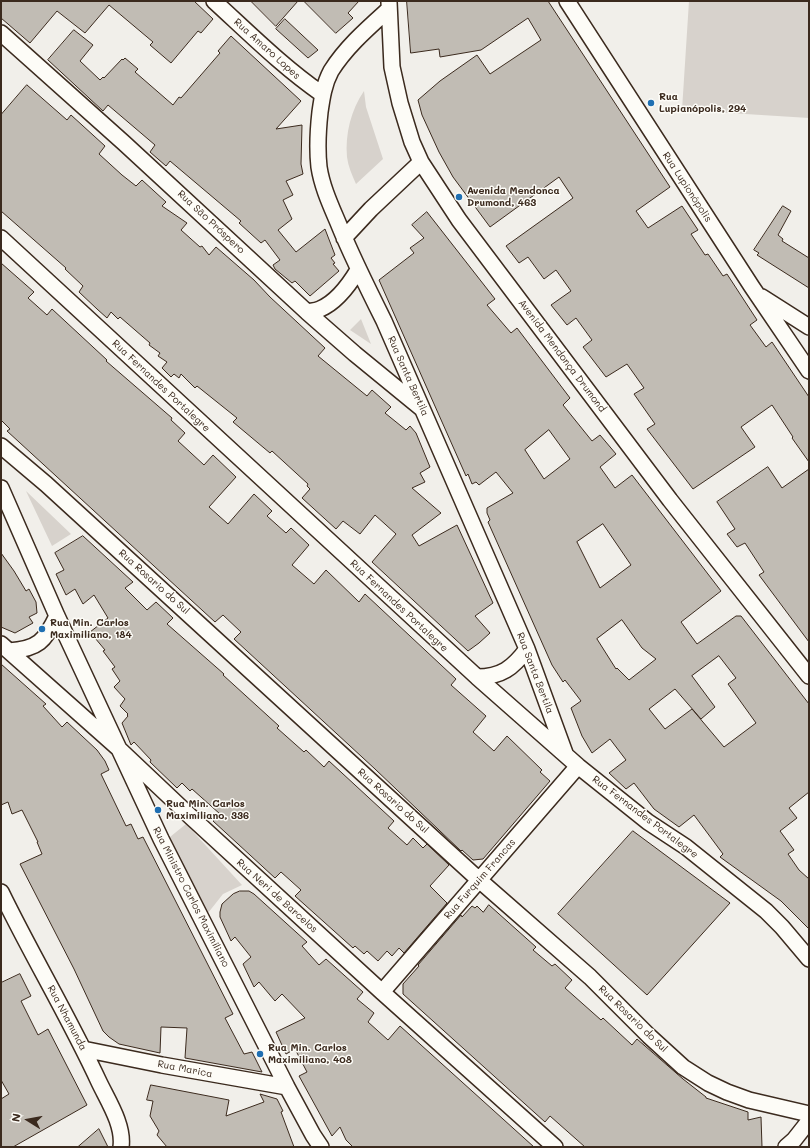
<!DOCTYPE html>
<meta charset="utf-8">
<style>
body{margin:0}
#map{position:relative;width:810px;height:1148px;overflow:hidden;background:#f1efea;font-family:Mali,sans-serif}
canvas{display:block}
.frame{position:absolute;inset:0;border:2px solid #3b2a1e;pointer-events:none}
.north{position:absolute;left:8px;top:1100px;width:40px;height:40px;-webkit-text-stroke:3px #fdfcf7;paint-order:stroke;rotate:281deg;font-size:11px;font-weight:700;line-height:16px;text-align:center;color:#3b2a1e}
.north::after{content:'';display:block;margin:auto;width:14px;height:18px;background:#3b2a1e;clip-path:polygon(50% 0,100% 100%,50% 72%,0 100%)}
</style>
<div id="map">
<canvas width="810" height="1148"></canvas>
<div class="frame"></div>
<div class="north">N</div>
</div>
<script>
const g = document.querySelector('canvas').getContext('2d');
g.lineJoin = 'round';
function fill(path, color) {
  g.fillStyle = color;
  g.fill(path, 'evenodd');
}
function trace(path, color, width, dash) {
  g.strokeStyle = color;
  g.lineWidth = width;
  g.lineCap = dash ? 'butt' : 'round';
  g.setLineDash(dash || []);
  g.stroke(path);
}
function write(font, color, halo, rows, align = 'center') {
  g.font = font + ' Mali,sans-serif';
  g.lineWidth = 3;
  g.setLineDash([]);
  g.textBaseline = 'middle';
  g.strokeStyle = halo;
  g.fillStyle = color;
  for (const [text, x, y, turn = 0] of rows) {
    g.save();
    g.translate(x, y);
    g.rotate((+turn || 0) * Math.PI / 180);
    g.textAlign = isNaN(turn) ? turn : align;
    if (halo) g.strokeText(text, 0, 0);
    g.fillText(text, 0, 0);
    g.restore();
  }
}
fill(new Path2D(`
 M689,1h120v117l-127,-8z
 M364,91l2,16 17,52 -27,25c-4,-9 -8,-18 -9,-27 -2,-23 4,-47 17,-66z
 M361,319l10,25 -21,-14z
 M26,491l45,43 -19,12z
 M186,824l56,61 -19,9 -15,19 -43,-72z`), '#d7d2cc');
const building = new Path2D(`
 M1,1h193l19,18 -12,14 -3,-2 -27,32 -21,-18 3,-3 -44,-37 -24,28 -28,-22 -27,32 -29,-25z
 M251,1h47l-22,25z
 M304,1h55l-11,12 5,5 -17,15z
 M407,1h141l122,186 -34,24 12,17 34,-22 16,24 -7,4 14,21 3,-1 15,22 4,-2 30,46 -7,5 16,22 6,-5 37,55v65l-17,-24 1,-1 -21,-32 -31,22 14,20 -62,42 -46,-60 8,-5 -21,-30 10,-6 -17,-24 -21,13 -23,-30 9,-7 -16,-22 -9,7 -16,-20 20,-14 -15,-21 -12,9 -16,-22 -9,6 -13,-17 67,-48 -14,-21 -69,50 -37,-50 -14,-25 -17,-37 -4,-15 22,-19 37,-26 13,19 51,-34 -13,-22 -47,32 -41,7 -1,-8 -28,4z
 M285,19l33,31 -10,8 -32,-29z
 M74,30l19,15 -13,16 20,19 3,-3 1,1 18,-19 1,1 2,-2 13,11 -3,3 38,33 6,-8 2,1 39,-45 -2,-2 13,-15 70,65 -25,28 26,-4 -1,39 2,10 -17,7 7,14 -10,5 9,19 -14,11 18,22 29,-23 10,26 -4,3 4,5 -2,1 6,7 -29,25 -15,-15 -3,2 -17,-14 -2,-4 7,-5 -15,-20 -4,3 -22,-20 2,-2 -71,-60 -4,5 -16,-14 5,-7 -47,-40 -5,6 -55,-51z
 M27,85l40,35 4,-5 34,31 -6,8 23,21 14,11 6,-6 24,22 -4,4 25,17 -6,7 19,17 2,-1 7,9 7,-8 38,33 16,17 55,51 -7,8 49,40 5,-6 19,17 -6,6 21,17 4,-4 6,7 14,34 -10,6 5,9 -13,6 29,25 -29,22 7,11 38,-21 36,78 -18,13 15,17 -11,10 -11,8 -96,-89 24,-28 -21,-19 -15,19 -17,-13 -7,8 -34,-31 8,-9 -3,-3 1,-2 -36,-33 -2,2 -37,-31 4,-4 -40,-32 -2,2 -14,-14 -2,4 -5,-4 -3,3 -9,-9 5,-6 -9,-6 2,-3 -11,-8 1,-2 -30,-26 -2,2 -7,-7 -4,6 -10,-9 -18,-17 4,-6 -18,-17 1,-1 -65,-57v-96z
 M783,206l8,5 -13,24 5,4 -1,2 27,17v30l-52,-33 2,-2 -5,-3z
 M427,212l68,87 -8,6 24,28 6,-5 53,70 -7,7 29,36 8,-6 16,19 -16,13 15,21 17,-13 89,116 -40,31 16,22 39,-28h5l68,88v88l-20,16 8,10 -17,13 14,19 -6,4 11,16 10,9v50l-28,-28 -61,-44 3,-3 -29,-39 -15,12 -25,-18 -20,-26 -8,6 -17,-16 17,-13 -16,-21 -18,14 -10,-17 -11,-28 10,-7 -16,-21 -2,2 -11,-17 -64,-143 2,-2 -3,-7v-5l26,-15 -17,-21 -17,13 -3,-3 -4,2 -4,-10 -2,2 -87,-196 35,-27 -4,-5 14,-10 -12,-13zM549,430l21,29 -26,20 -19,-29zM603,524l28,41 -31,23 -23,-46zM622,620l20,28 14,11 -27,21 -12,-12 -1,1 -19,-30zM719,656l17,22 -8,6 28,39 -32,24 -32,-38 -27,20 -16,-20 26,-20 26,30 14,-12 -23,-31z
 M1,263l33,29 -6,6 19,17 5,-6 55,51 -1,1 66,57 -1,2 14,13 -7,8 26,24 9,-10 23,22 -27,30 19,17 26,-30 18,17 -5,5 19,17 5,-5 18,17 -17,20 22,19 12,-14 33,32 6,-8 91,85 -5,6 35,31 -13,16 21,19 13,-15 35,34 -2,2 10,9 -67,78 -10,1 -11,-10 -1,1 -86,-82 -141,-130 7,-7 -18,-17 -8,7 -208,-191 3,-2 -9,-9z
 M768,467l14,21 27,-19v173l-50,-67 5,-3 -19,-29 -8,4 -10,-13 8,-5 -18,-27z
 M83,536l50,46 -8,6 22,22 9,-8 17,16 -6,6 57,50 -1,1 56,51 -2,2 27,24 2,-2 18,17 5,-6 65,60 -6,7 19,17 6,-7 10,10 4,-4 22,21 -19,21 17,17 -43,50 -5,-5 -7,8 -5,-5 -9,10 -11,-10 -3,3 -9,-8 -2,2 -58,-52 6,-6 -20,-18 -6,6 -62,-57 7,-7 -28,-25 -2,2 -8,-8 -5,5 -27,-26 1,-2 -17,-18 -3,3 -9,-22 6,-7 -1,-1 1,-1 -8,-8 5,-7 -11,-12 6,-6 -8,-12 3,-2 -12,-16 2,-1 -15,-18 18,-14 -14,-23 -11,9 -8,-15 -9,6 -10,-21 8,-4 -9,-17z
 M1,553l13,18 12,20 3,-2 7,13 1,11 -8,4 4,6 -18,10 -14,-6z
 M1,664l45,40 -3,2 19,21 5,-5 30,28 8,11 4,9 -8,4 25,52 5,-2 7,15 5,-2 90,177 -8,4 19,36 8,-2 10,20 -77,-14 2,-30 -26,-1 -1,26 -41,-9 -10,-7 -6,-6 -29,-62 -54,-105 22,-10 -5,-12h1l-16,-32 -10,4 -4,-12 -7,3z
 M633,831l97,72 -83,92 -89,-81z
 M240,891h9l5,3 53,48 -5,4 17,19 7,-6 37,33 -6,7 17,14 -6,9 20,18 12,-14 134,121h-181l-7,-7 -6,-13 -8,9 -33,-60 8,-4 -12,-23 -9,5 -10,-22 29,-14 -23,-24 -7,7 -16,-19 -5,5 -11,-23 8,-7 -16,-20 -4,4 -11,-24v-5l2,-8 11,-10z
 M489,905l47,42 -3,3 19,16 3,-2 17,16 -7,8 36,32 2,-2 29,27 5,-6 46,40 23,18v1l42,14v8l13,-3 1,30h-177l-35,-31 -5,6 -142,-128v-10l16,-18 -1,-1 43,-50 1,2 10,-11 3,2 2,-2 6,6z
 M20,974l11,22 -10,5 17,34 10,-6 39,76 -74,42h-12v-48l8,-5 -8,-14v-97z
 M151,1085l78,15 -3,16 38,-14 -4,-8 17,5 6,12 -2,1 13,35h-127l-10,-12 2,-4 -9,-15 3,-15 -6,-1z
 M99,1129l9,18h-30z`);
fill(building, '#c1bcb4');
trace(building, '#3b2a1e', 1);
const street = new Path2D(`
 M214,1c35,32 69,66 108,93
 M567,1l185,286 57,84
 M389,2l3,65 8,36 12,39 9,20 38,58 211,280 139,176
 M389,9c-21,19 -43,38 -58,62 -7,13 -9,27 -11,41 -2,18 -3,37 -1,55 3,20 12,39 20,58 13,32 29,64 45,96l143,328 38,104
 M1,33l123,110 183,169 48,42 66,54
 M1,238l476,439 101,89 70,56 38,25 80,64 16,16 27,32
 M344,238l27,-29 50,-47
 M762,297l47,30
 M307,312c4,-1 9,-1 13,-3 17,-7 29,-24 38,-39
 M1,446l45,38 432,395 112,98 59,59 34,31 25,16 19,9 22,8 60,14
 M1,488l56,128 104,223 126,248 26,48 8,12
 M1,644l117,104 73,69 191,175 173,155
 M9,651c29,-2 36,-10 48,-35
 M477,677c24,0 36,-9 50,-28
 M1,892c31,64 68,125 98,190 9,19 25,43 22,65
 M382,992l196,-226
 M83,1049l79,16 125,22
 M786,1147l8,-7 15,-19`);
trace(street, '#3b2a1e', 18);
trace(street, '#fdfcf7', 15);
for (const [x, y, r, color] of [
 [651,103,4,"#1f6fb2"],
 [459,197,4,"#1f6fb2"],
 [42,629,4,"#1f6fb2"],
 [158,810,4,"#1f6fb2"],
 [260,1054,4,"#1f6fb2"]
]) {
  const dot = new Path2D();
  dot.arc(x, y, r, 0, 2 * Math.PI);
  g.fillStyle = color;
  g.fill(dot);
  trace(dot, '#fdfcf7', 1.5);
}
write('10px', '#3b2a1e', '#fdfcf7', [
 ["Rua Amaro Lopes",267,49,42],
 ["Rua Lupionópolis",687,187,57],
 ["Rua São Próspero",211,222,43],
 ["Avenida Mendonça Drumond",562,356,53],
 ["Rua Santa Bertila",408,376,66],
 ["Rua Fernandes Portalegre",161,386,43],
 ["Rua Rosario do Sul",154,582,42],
 ["Rua Fernandes Portalegre",399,606,43],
 ["Rua Santa Bertila",535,673,69],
 ["Rua Rosario do Sul",393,801,42],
 ["Rua Fernandes Portalegre",645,817,37],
 ["Rua Furquim Francas",480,879,-49],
 ["Rua Neri de Barcelos",277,896,42],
 ["Rua Ministro Carlos Maximiliano",191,897,63],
 ["Rua Nhamunda",67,1018,62],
 ["Rua Rosario do Sul",633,1019,44],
 ["Rua Marica",185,1069,11]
]);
write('bold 10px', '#3b2a1e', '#fdfcf7', [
 ["Rua",659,97],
 ["Lupianópolis, 294",659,109],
 ["Avenida Mendonca",467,191],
 ["Drumond, 463",467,203],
 ["Rua Min. Carlos",50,623],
 ["Maximiliano, 184",50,635],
 ["Rua Min. Carlos",166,804],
 ["Maximiliano, 336",166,816],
 ["Rua Min. Carlos",268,1048],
 ["Maximiliano, 408",268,1060]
], 'left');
</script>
